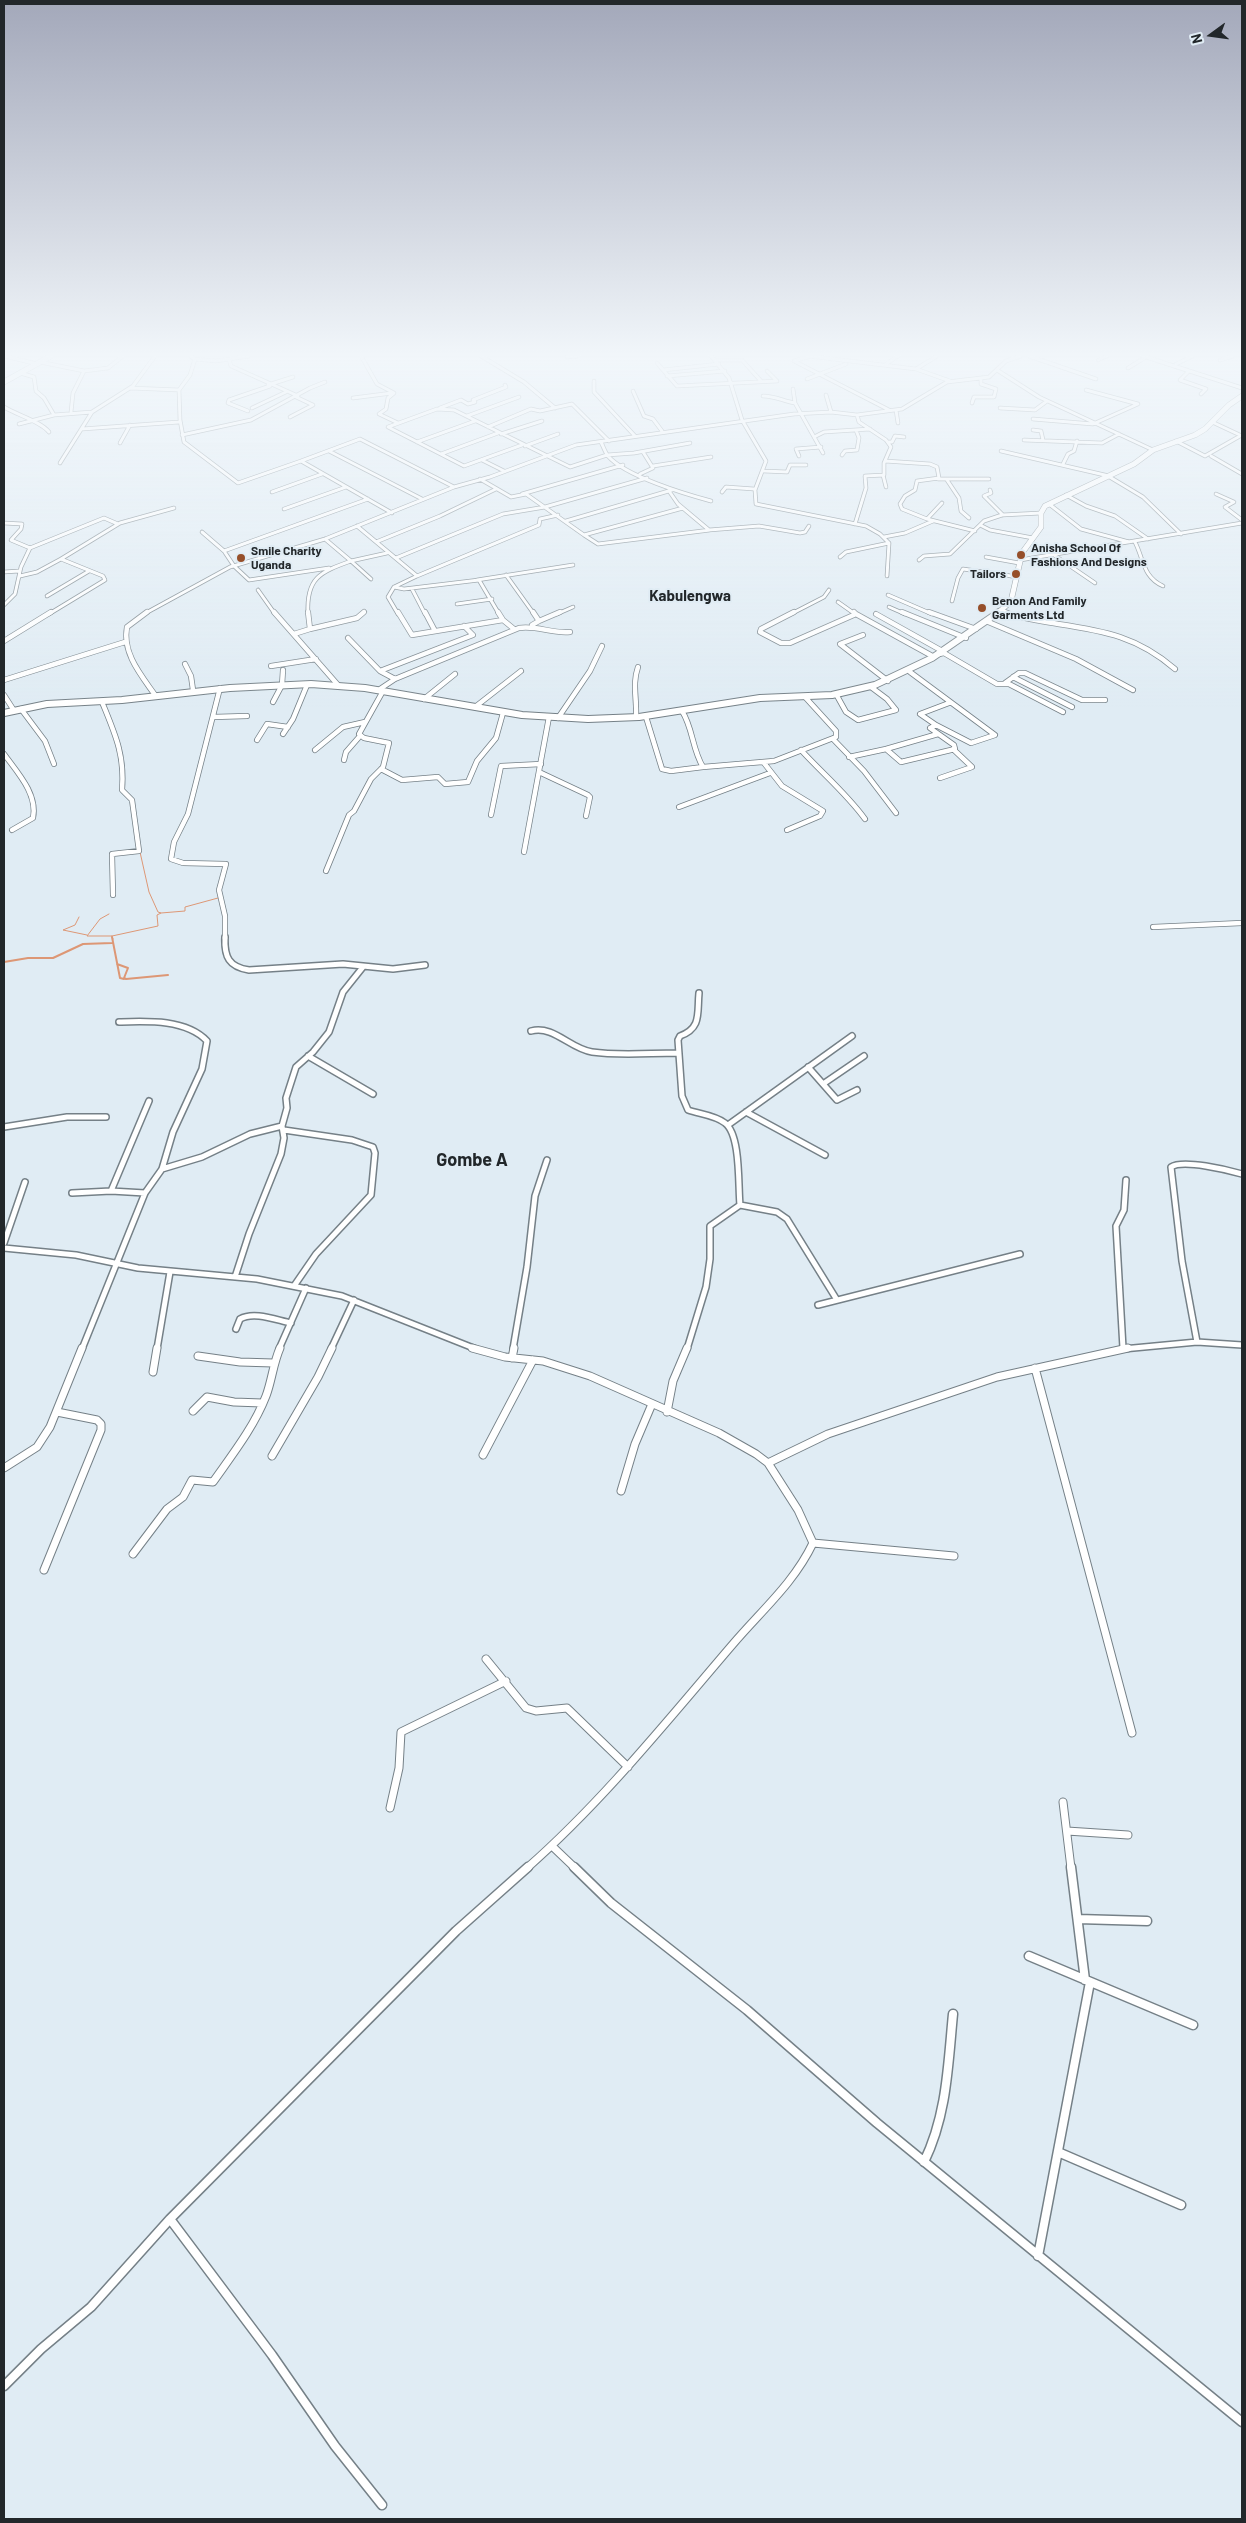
<!DOCTYPE html>
<style>
body{margin:0}
#map{position:relative;width:1246px;height:2523px;overflow:hidden;background:#e0ecf4;font-family:Barlow,sans-serif}
canvas{display:block}
.frame{position:absolute;inset:0;border:5px solid #22272a;pointer-events:none}
.north{position:absolute;left:1186px;top:10px;width:50px;height:50px;-webkit-text-stroke:4px #e0ecf4;paint-order:stroke;rotate:256deg;font-size:14px;font-weight:700;line-height:20px;text-align:center;color:#22272a}
.north::after{content:'';display:block;margin:auto;width:18px;height:22px;background:#22272a;clip-path:polygon(50% 0,100% 100%,50% 72%,0 100%)}
</style>
<div id="map">
<canvas width="1246" height="2523"></canvas>
<div class="frame"></div>
<div class="north">N</div>
</div>
<script>
const g = document.querySelector('canvas').getContext('2d');
g.lineJoin = 'round';
function trace(path, color, width, dash) {
  g.strokeStyle = color;
  g.lineWidth = width;
  g.lineCap = dash ? 'butt' : 'round';
  g.setLineDash(dash || []);
  g.stroke(path);
}
function write(font, color, halo, rows, align = 'center') {
  g.font = font + ' Barlow,sans-serif';
  g.lineWidth = 4;
  g.setLineDash([]);
  g.textBaseline = 'middle';
  g.strokeStyle = halo;
  g.fillStyle = color;
  for (const [text, x, y, turn = 0] of rows) {
    g.save();
    g.translate(x, y);
    g.rotate((+turn || 0) * Math.PI / 180);
    g.textAlign = isNaN(turn) ? turn : align;
    if (halo) g.strokeText(text, 0, 0);
    g.fillText(text, 0, 0);
    g.restore();
  }
}
trace(new Path2D(`
 M161,913l24,-2v-4l33,-9
 M109,914l-9,5 -13,17h25l46,-10 -1,-11 4,-2 -3,-1 -9,-20 -9,-40
 M79,917l-4,8 -12,5 24,5
 M112,936l1,3`), '#dd9775', 1);
trace(new Path2D(`
 M112,937l8,41 4,1
 M4,962l24,-4h25l30,-14 29,-1
 M117,964l11,4 -4,10 2,1 42,-4`), '#dd9775', 2);
const streetFar4 = new Path2D(`
 M5,356l32,8
 M190,356l5,3 -5,16 -11,15 1,30 4,22 54,41 63,-22 91,52
 M361,356l16,28 17,9 -6,5 -2,11 -7,5 19,9
 M481,356l43,26 31,26
 M711,356l18,22 13,42 24,41 -11,29 1,14 110,22 14,8 9,9
 M808,356l108,13 34,12
 M811,356l-17,5 95,49
 M1029,356l67,23
 M1143,356l99,32
 M567,357l11,-1
 M195,359l21,2 33,-5
 M229,359l2,7 67,30
 M715,360h27l19,21
 M1098,360l9,-4
 M1220,360l13,-4
 M40,362l44,9 -11,22 -2,19
 M657,363l20,23 100,-5 -10,-10
 M886,364l12,-8
 M1176,364l17,-8
 M1128,368l18,-11
 M916,369l21,-13
 M663,370l56,-6
 M997,370l42,27 114,53
 M84,371l24,-3 15,-12
 M1189,371l-9,9 26,9 -5,5
 M20,373l14,4 2,14 8,7 10,17
 M667,376l58,-5
 M807,379l39,-15
 M594,381v11l41,44
 M268,385l25,-8
 M130,388l49,2
 M793,389l2,14 28,50
 M633,391l11,25 9,3 9,12
 M826,395l5,17
 M763,396c12,0 20,5 32,7
 M353,398l39,-5
 M972,403l2,-6h20l2,-8 -15,-5v-5
 M4,407c13,8 36,14 45,25
 M252,408l34,-16
 M440,408l21,-8 7,4 7,-2 -2,-2 33,-13 -1,-2
 M1000,408l35,2 12,-9
 M896,410l2,13
 M248,411l-20,-8 1,-3 41,-14
 M92,412l41,-26 22,-30
 M467,416l52,-19
 M290,417l23,-12 -17,-8
 M1033,419l60,5 45,-20 -52,-14
 M1212,422l30,14
 M19,424l35,-9 38,-3 -32,51
 M488,427l43,-18 9,2 32,-7 37,37
 M82,429l97,-7
 M1033,430l8,1 2,9
 M501,434l41,-13
 M182,435l69,-15 59,-32 15,-6
 M816,436l8,-4 46,-3
 M1024,440l78,3 17,-9
 M1176,441l29,15 35,-20
 M417,442l58,-21
 M601,442c2,4 4,10 7,14 17,20 77,38 103,45
 M888,442h4l3,-6 9,1
 M120,443l10,-18
 M522,445l-58,21 -76,-39 49,-18 17,1 116,57 37,-12 27,-2 56,-10
 M525,446l33,-12
 M329,451l93,48
 M1001,451l108,25
 M441,454l57,-21
 M842,455l3,-4 12,-1 2,-12 -3,-8
 M799,456l-3,-7 25,-2
 M1211,456l31,18
 M482,460l22,11
 M301,461l59,-22 94,48
 M885,461l45,3 7,3 2,11 -22,3 -2,9 -10,6 -5,8 2,5 25,10 48,12
 M1063,464l5,-10 6,-3 3,-10
 M653,466l58,-9
 M764,471l23,1 3,-7h16
 M640,474l13,-6 -10,-16
 M883,475l3,12
 M1108,476l35,21 38,37
 M480,479l31,18 15,-3 58,41 99,-27
 M938,479h51
 M947,480l12,18 2,13 8,7
 M990,490l1,3 -7,3 19,19
 M669,491l9,13 31,26 50,-4 41,7 5,-1 4,-6
 M272,492l50,-18
 M722,492l4,-5 28,2
 M522,494l101,-29
 M1216,494l18,8 -9,5 17,13
 M1066,495l20,11 29,10 33,23
 M1049,504l32,25 48,13
 M284,509l62,-22
 M927,519l15,-16
 M566,521l106,-31
 M4,523l18,1 -1,5 -10,11 19,8 -9,19 -6,27 -11,11
 M855,524l11,-36 -1,-12 19,-1v-12l7,-16 -5,-7 -27,-18 -2,-7
 M980,525l10,5 43,8
 M357,526l60,50 122,-51 1,-6 18,-4
 M202,532l22,19 10,15 15,14 80,-12
 M584,535l14,9 112,-14
 M884,537l21,-4 28,-12
 M376,542l64,-26 56,-27
 M1135,542c9,18 8,35 28,44
 M30,548l74,-30 14,6
 M224,551l144,-52
 M1054,555l41,28
 M840,557l6,-5 43,-9
 M986,557l33,6
 M396,558l107,-44 42,-7 102,-29
 M919,560l5,-4 26,-2 34,-33 18,-6 39,-2
 M1020,560l222,-37
 M4,572l15,-1
 M506,575l28,39
 M20,576l17,-4 24,-13
 M887,576l2,-33
 M371,579l-20,-18 36,-8
 M477,580l96,-15
 M394,587l10,2 75,-9 20,34
 M412,589l13,25
 M258,590l17,24
 M888,595l44,19
 M47,596l42,-25
 M952,601l6,-23 5,-9 55,8
 M838,602l17,12
 M457,604l35,-5
 M889,607l16,7
 M1002,611l6,3
 M49,614l56,-34 -2,-4 -42,-17 59,-36 54,-15
 M144,614l86,-47 95,-28 129,-52 36,-10 86,-32 218,-31 37,-2 26,3 45,-6 45,-27 42,-5 17,-16 15,-5
 M308,614c-2,-36 12,-42 43,-53l-26,-22
 M362,614l2,-2
 M398,614l-10,-17 6,-10 23,-11
 M557,614l16,-7
 M791,614l33,-17 5,-7`);
const streetFar3 = new Path2D(`
 M147,612l-20,15c-5,26 14,48 28,68
 M274,612l64,73
 M398,612l14,23 91,-15
 M425,612l10,19
 M498,612l5,8 11,9
 M794,612l-33,17 -1,3 21,11h9l66,-29 78,43
 M854,612l2,2
 M902,612l64,26
 M929,612l47,17
 M1005,612c17,7 35,9 53,12 47,7 80,13 117,45
 M876,614l68,38
 M539,621l21,-9
 M986,621l90,38 57,31
 M532,625l7,-4 -6,-9
 M310,629l47,-11 7,-6
 M294,634l16,-5 -2,-17
 M863,635l-23,9 48,37
 M348,638l32,33
 M4,641l47,-29
 M939,654l5,-1 53,31h12l54,28
 M185,664l6,12 2,14
 M271,666l45,-7
 M910,672l85,63 -24,8 -35,-18
 M1013,677l59,30
 M395,679l-15,-8 93,-36 -9,-9
 M4,680l121,-38
 M1005,683l14,-10h6l57,27h23
 M220,688l-32,126 -14,28 -3,17 12,4 43,1 -7,26 6,26v23
 M380,689l15,-10 124,-51c18,-3 33,6 51,4
 M836,694l10,18 12,8 38,-10 -9,-11 -16,-12
 M4,695l9,14
 M424,699l31,-25
 M102,702c13,32 23,53 20,88l10,10 7,51 -27,3 1,41
 M273,702l9,-17 1,-15
 M475,707l46,-36
 M21,709l24,32 9,23
 M682,711c11,17 10,38 21,56l71,-6 62,-24v-6l-31,-34
 M213,717l34,-1
 M636,717c1,-19 -4,-33 2,-50
 M646,717l16,52 9,2 32,-4
 M558,718l32,-47 12,-25
 M283,734l10,-15 14,-34
 M833,739l31,32 32,42
 M257,740l10,-16 21,3
 M886,749l52,-15
 M315,750l28,-23 22,-5
 M801,750c21,23 46,44 64,69
 M4,754c13,18 34,40 29,64l-21,12
 M849,757l37,-8 15,13 54,-13 -1,-4 -24,-17 6,-3 -16,-11 29,-11
 M344,760l2,-8 14,-16
 M764,763l18,23 41,25 -3,5 -33,14
 M381,769l21,11 36,-3 7,7 23,-2 9,-21 19,-23 7,-25
 M539,772l49,23 2,2 -4,19
 M940,778l32,-11 -19,-18
 M679,807l91,-34
 M491,815l10,-49 40,-2
 M524,852l25,-135
 M326,871l23,-56 5,-4 17,-32 12,-12 6,-24 -25,-5 -5,-4 24,-43
 M1153,927l89,-4`);
const streetFar2 = new Path2D(`
 M225,937c-1,20 4,30 24,33l94,-6 50,5 32,-4
 M699,993c-2,20 3,35 -19,43l-2,4 4,56 6,14c11,4 27,5 37,13 16,12 13,63 15,82
 M531,1031c23,-6 39,18 61,21 27,4 57,1 85,1
 M308,1056l65,38
 M808,1067l29,33 20,-10
 M823,1084l41,-28
 M746,1112l79,43
 M728,1125l124,-89
 M4,1127l63,-10h39
 M284,1130l68,10 21,7 2,6 -4,42 -55,59 -22,32
 M162,1169l40,-12 48,-23 32,-8
 M72,1193l39,-2
 M145,1193l-34,-2 38,-90
 M4,1243l21,-61
 M4,1248l72,7 62,13 119,11 85,17 134,53
 M235,1277l14,-43 32,-80 3,-16 -2,-12 5,-18 -1,-10 10,-31 17,-15 16,-20 14,-40 20,-25
 M818,1305l202,-51
 M236,1329l4,-10c14,-8 36,1 51,4
 M1197,1342l-15,-81 -11,-94c12,-8 57,3 71,7
 M1123,1348l-7,-122 8,-16 2,-30
 M82,1349l63,-156 17,-24 11,-37 29,-63 5,-28c-21,-22 -60,-20 -88,-19
 M157,1349l13,-77
 M279,1349l27,-61
 M331,1349l23,-49
 M513,1349l14,-82 8,-71 12,-36
 M687,1349l19,-62 4,-28v-33l30,-21 37,7 10,7 50,81
 M1123,1349l74,-7 45,3`);
const streetFar1 = new Path2D(`
 M472,1348l33,9 38,4 47,15 129,57 37,21 12,9 30,47 15,33c-19,40 -52,68 -80,101 -66,77 -130,157 -206,224
 M198,1356l42,6 33,1
 M512,1358l2,-10
 M1035,1368l97,365
 M153,1372l4,-24
 M193,1411l14,-14 27,5 28,1
 M667,1412l6,-31 14,-33
 M483,1455l50,-95
 M272,1456l46,-79 14,-29
 M768,1463l60,-29 169,-57 131,-29
 M4,1468l33,-21 13,-20 32,-79
 M621,1491l14,-47 17,-40
 M813,1543l141,13
 M133,1554l34,-45 16,-12 9,-17 21,2c19,-27 41,-55 53,-86 6,-16 7,-32 14,-48
 M44,1570l57,-140v-6l-4,-4 -40,-8
 M486,1659l40,49 10,3 31,-3 61,59
 M1063,1802l8,66
 M390,1808l9,-40 2,-36 105,-51
 M1067,1831l61,4
 M552,1846l23,22`);
const street = new Path2D(`
 M574,1867l37,36 136,107 130,113 365,299
 M1071,1867l14,113
 M1078,1919l69,2
 M1029,1956l164,69
 M1058,2152l123,53
 M924,2162c23,-47 24,-97 29,-148
 M170,2219l102,136 63,91 47,59
 M1038,2256l52,-274
 M4,2386l37,-37 50,-42 79,-88 286,-288 72,-64`);
const secondaryFar1 = new Path2D(`
 M997,614l14,-13 11,-48 19,-26v-14l4,-7 89,-42 19,-14 42,-15 10,-6 24,-24 13,-9`);
const secondary = new Path2D(`
 M4,713l43,-9 75,-4 108,-12 81,-4 54,4 157,27 66,4 51,-2 121,-19 72,-3 43,-10 57,-27 67,-46`);
const primary = new Path2D(`
 M4,382l47,-26`);
trace(streetFar4, '#758087', 4.5);
trace(streetFar3, '#758087', 6);
trace(streetFar2, '#758087', 8);
trace(streetFar1, '#758087', 9);
trace(street, '#758087', 11);
trace(secondaryFar1, '#758087', 6);
trace(secondary, '#758087', 8);
trace(primary, '#758087', 6);
trace(streetFar4, '#fff', 3);
trace(streetFar3, '#fff', 4.5);
trace(streetFar2, '#fff', 5);
trace(streetFar1, '#fff', 7);
trace(street, '#fff', 8);
trace(secondaryFar1, '#fff', 5);
trace(secondary, '#fff', 6);
trace(primary, '#fff', 5);
const sky = g.createLinearGradient(0, 0, 0, 709);
sky.addColorStop(0, '#a3a8ba');
sky.addColorStop(0.5, '#f1f6fa');
sky.addColorStop(1, '#f1f6fa00');
g.fillStyle = sky;
g.fillRect(0, 0, 1246, 709);
for (const [x, y, r, color] of [
 [1021,555,5,"#964f2a"],
 [241,558,5,"#964f2a"],
 [1016,574,5,"#964f2a"],
 [982,608,5,"#964f2a"]
]) {
  const dot = new Path2D();
  dot.arc(x, y, r, 0, 2 * Math.PI);
  g.fillStyle = color;
  g.fill(dot);
  trace(dot, '#e0ecf4', 2);
}
write('bold 12px', '#22272a', '#e0ecf4', [
 ["Anisha School Of",1031,548],
 ["Fashions And Designs",1031,562],
 ["Smile Charity",251,551],
 ["Uganda",251,565],
 ["Tailors",1006,574,"right"],
 ["Benon And Family",992,601],
 ["Garments Ltd",992,615]
], 'left');
write('bold 15px', '#22272a', '#e0ecf4', [
 ["Kabulengwa",690,596]
]);
write('bold 18px', '#22272a', '#e0ecf4', [
 ["Gombe A",472,1160]
]);
</script>
